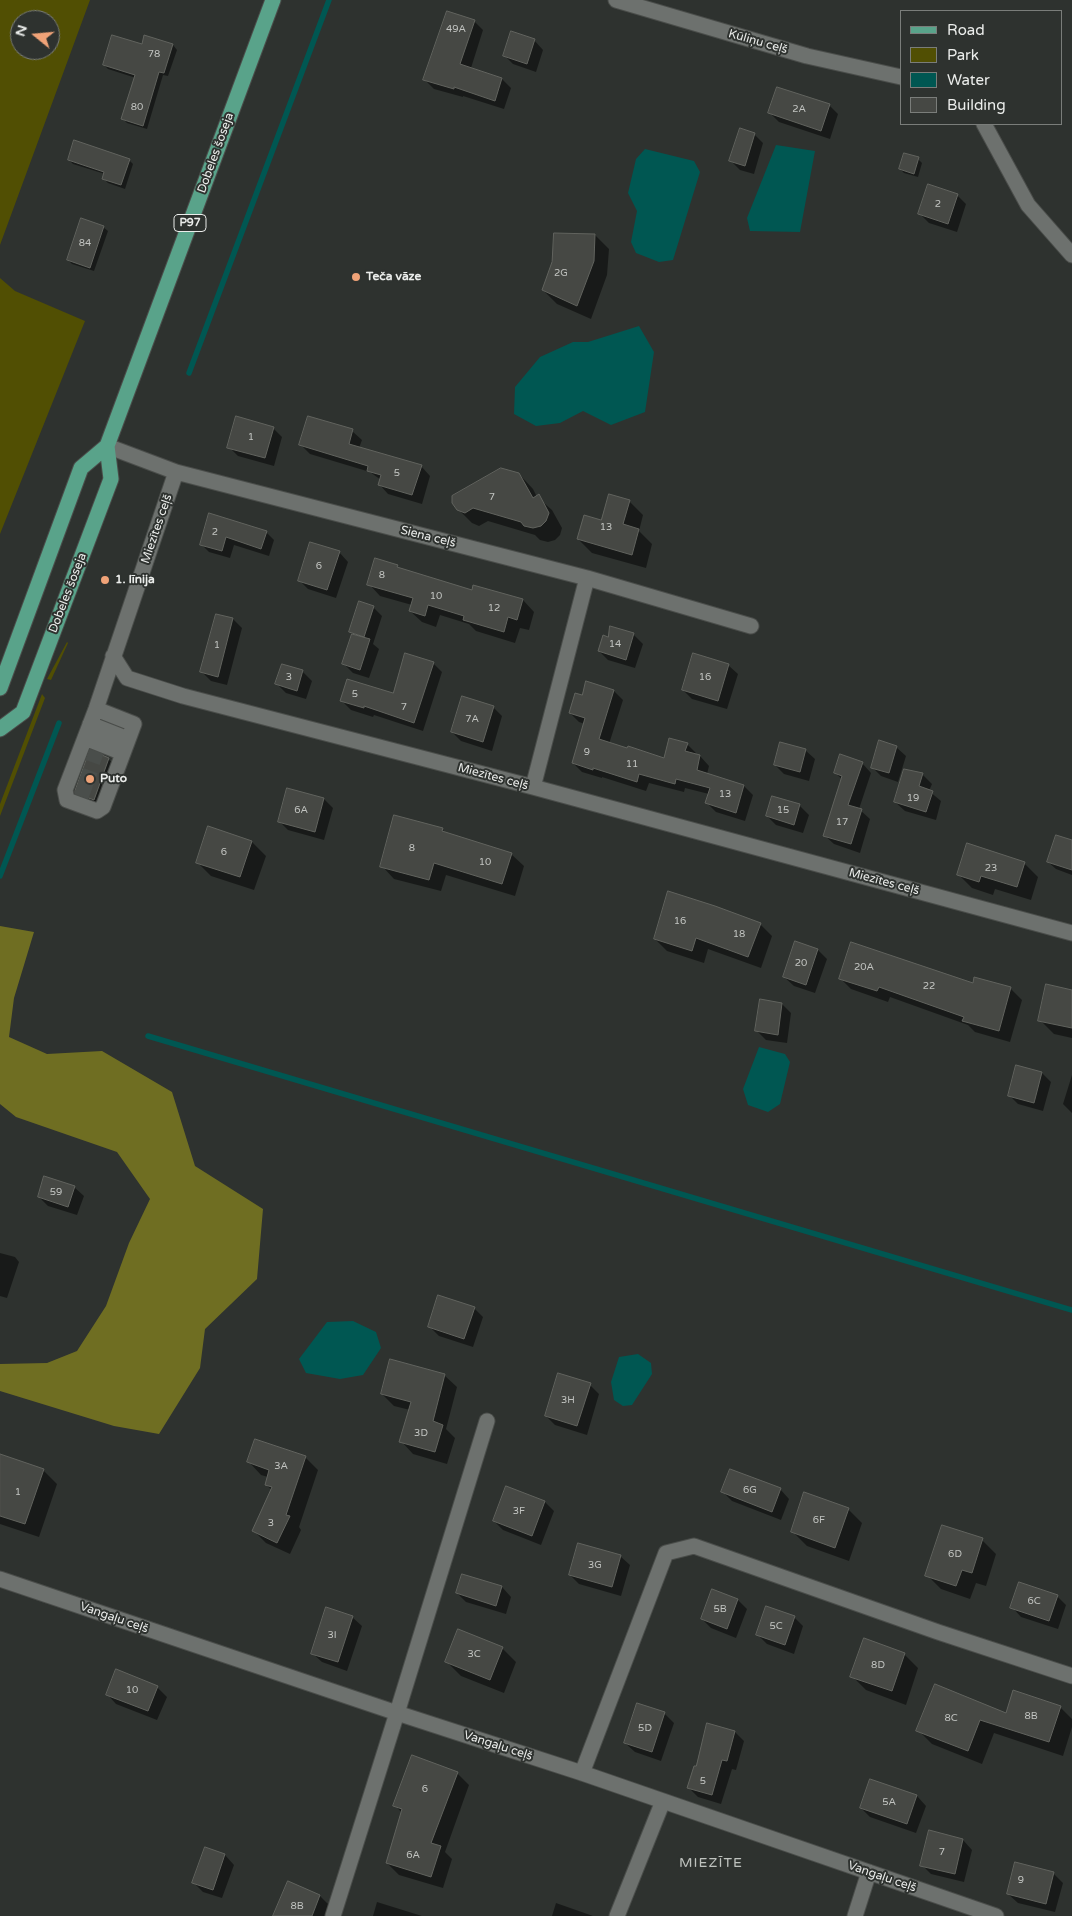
<!DOCTYPE html>
<meta charset="utf-8">
<style>
body{margin:0}
#map{position:relative;width:1072px;height:1916px;overflow:hidden;background:#2e322f;font-family:"Varela Round",sans-serif}
canvas{display:block}
.legend{position:absolute;left:900px;top:10px;width:162px;height:115px;box-sizing:border-box;background:#2e322f;border:1px solid #7a7d7a;margin:0;padding:6px 9px;list-style:none;font-size:15px;color:#ebedeb}
.legend li{display:flex;align-items:center;gap:10px;height:25px}
.legend b{width:25px;border:1px solid #7a7d7a}
.north{position:absolute;left:10px;top:10px;width:50px;height:50px;box-sizing:border-box;background:#2e322f;border:1px solid #7a7d7a;border-radius:50%;rotate:287deg;font-size:14px;font-weight:700;line-height:20px;text-align:center;color:#ebedeb}
.north::after{content:'';display:block;margin:auto;width:18px;height:22px;background:#f0a378;clip-path:polygon(50% 0,100% 100%,50% 72%,0 100%)}
</style>
<div id="map">
<canvas width="1072" height="1916"></canvas>
<ul class="legend">
<li><b style="height:6px;background:#59a38a"></b>Road</li>
<li><b style="height:14px;background:#514f03"></b>Park</li>
<li><b style="height:14px;background:#005752"></b>Water</li>
<li><b style="height:14px;background:#464844"></b>Building</li>
</ul>
<div class="north">N</div>
</div>
<script>
const g = document.querySelector('canvas').getContext('2d');
g.lineJoin = 'round';
function fill(path, color) {
  g.fillStyle = color;
  g.fill(path, 'evenodd');
}
function trace(path, color, width, dash) {
  g.strokeStyle = color;
  g.lineWidth = width;
  g.lineCap = dash ? 'butt' : 'round';
  g.setLineDash(dash || []);
  g.stroke(path);
}
function write(font, color, halo, rows, align = 'center') {
  g.font = font + ' "Varela Round",sans-serif';
  g.lineWidth = 4;
  g.setLineDash([]);
  g.textBaseline = 'middle';
  g.strokeStyle = halo;
  g.fillStyle = color;
  for (const [text, x, y, turn = 0] of rows) {
    g.save();
    g.translate(x, y);
    g.rotate((+turn || 0) * Math.PI / 180);
    g.textAlign = isNaN(turn) ? turn : align;
    if (halo) g.strokeText(text, 0, 0);
    g.fillText(text, 0, 0);
    g.restore();
  }
}
fill(new Path2D(`
 M0,0h90l-90,245zM20,20h30v30h-30z
 M0,278l15,13 70,30 -85,213z
 M67,642l1,1 -17,37 -4,-1z
 M42,694l3,4 -45,118v-12z`), '#514f03');
fill(new Path2D(`
 M0,926l34,6 -20,66 -5,39 38,17 55,-3 70,41 23,74 68,43 -6,70 -52,50 -5,39 -41,66 -45,-8 -114,-35v-27l47,-1 30,-12 29,-45 23,-63 21,-44 -33,-47 -101,-35 -16,-13z`), '#6f6e22');
fill(new Path2D(`
 M776,145l39,6 -15,81 -50,-1 -3,-13z
 M645,149l49,12 6,11 -27,88 -14,2 -23,-9 -5,-11 6,-31 -9,-18 8,-34z
 M639,326l15,26 -9,60 -34,13 -28,-14 -23,12 -24,3 -22,-12 1,-27 25,-30 33,-15h15z
 M759,1047l26,7 5,8 -10,42 -12,8 -20,-7 -5,-16z
 M353,1321l23,11 5,16 -18,27 -23,4 -34,-6 -7,-14 28,-37z
 M638,1354l13,9 1,11 -20,31 -9,1 -9,-6 -3,-18 8,-25z`), '#005752');
fill(new Path2D(`
 M474,21l9,9 -12,38 31,11 9,9 -7,21 -41,-13v1l-29,-8 -9,-9z
 M534,40l9,10 -7,22 -23,-8 -9,-9z
 M142,45h31l4,5 -9,26 -5,-1 -16,54 -20,-6 -4,-4 13,-41 -28,-9 -4,-4z
 M829,105l9,9 -8,25 -51,-17 -9,-9z
 M754,134l9,9 -9,31 -14,-4 -9,-9z
 M918,159l4,4 -4,14 -14,-4 -4,-4z
 M69,160h60l4,4 -8,25 -17,-6 -5,-5 2,-4 -32,-10z
 M957,195l9,9 -9,28 -28,-9 -9,-9z
 M103,227l5,4 -14,40 -22,-7 -4,-4z
 M595,235l14,14 -2,26 -16,44 -34,-15 -14,-14z
 M273,428l9,9 -8,29 -36,-10 -9,-9z
 M352,431l10,9 -3,8 62,18 9,10 -8,28 -34,-10 -9,-10 2,-4 -11,-8 -60,-18 -9,-9z
 M519,474l14,15 4,8 15,13 10,18 -2,7 -5,5 -7,2 -8,-2 -5,-5 -47,-14 -9,5 -7,-3 -14,-14z
 M629,501l14,14 -4,16 13,13 -6,24 -54,-15 -14,-14z
 M210,514l56,18 8,8 -5,16 -35,-11 -4,13 -21,-6 -8,-8z
 M339,552l9,10 -12,36 -28,-9 -9,-9z
 M397,566l3,3 73,22 1,-5 49,14 11,12 -5,18 -9,-2 -5,15 -39,-12 -7,-7 -29,-9 -4,12 -14,-5 -12,-11 2,-6 -32,-9 -11,-12z
 M373,607l9,9 -9,28 6,5 -10,29 -16,-5 -9,-9 9,-29 -3,-3z
 M233,619l9,9 -15,57 -16,-4 -9,-9z
 M633,634l10,10 -8,24 -27,-8 -9,-9 9,-13z
 M433,663l9,9 -19,59 -49,-16 -1,2 -22,-7 -9,-9 51,-6z
 M728,665l10,9 -11,35 -35,-10 -9,-9z
 M302,671l10,10 -6,18 -20,-6 -9,-9z
 M587,682l27,9 9,9 -14,44 56,15 22,-15 9,9v2l4,1 9,10 -2,8 37,12 9,9 -8,26 -29,-9 -9,-9 2,-9 -24,-6 -1,4 -35,-9 -3,8 -44,-14v1l-20,-6 -9,-9 12,-39 -6,-2 -9,-9 12,-17z
 M493,707l9,9 -10,35 -31,-10 -9,-9z
 M896,747l10,9 -8,26 -17,-6 -9,-9z
 M805,750l10,9 -6,22 -25,-7 -9,-9z
 M108,759l5,4 -15,40 -17,-6 -4,-4z
 M862,763l9,10 -12,36 11,10 -10,34 -26,-9 -10,-9 18,-56 -7,-6z
 M922,774l10,10 -3,7 12,10 -5,19 -31,-9 -10,-9z
 M324,799l9,9 -9,32 -36,-10 -9,-9z
 M799,805l10,10 -6,18 -27,-8 -9,-9z
 M442,829l5,5 64,20 13,12 -9,30 -69,-21 -5,16 -47,-12 -12,-13z
 M1072,841v34l-16,-6 -8,-7z
 M252,842l14,14 -12,34 -43,-14 -14,-14z
 M1024,863l14,14 -7,23 -36,-11 -2,6 -21,-7 -14,-14z
 M760,924l12,12 -11,32 -53,-19 -4,14 -37,-12 -12,-12z
 M796,942l22,8 9,9 -12,34 -21,-7 -10,-9z
 M840,978l134,7 1,-6 36,10 11,11 -12,42 -35,-10 -7,-7 -78,-28 -2,5 -37,-13z
 M1072,991v47l-18,-4 -14,-14z
 M782,1004l9,9 -4,30 -21,-3 -9,-9z
 M1017,1067l25,6 9,9 -8,29 -25,-7 -9,-9z
 M1072,1075v38l-9,-9z
 M74,1187l10,9 -7,19 -29,-9 -9,-9z
 M0,1253l15,4 4,5 -12,36 -7,-2z
 M474,1308l9,9 -10,30 -34,-11 -10,-10z
 M444,1375l13,12 -11,42 9,9 -8,26 -34,-10 -12,-13 9,-31 -16,-4 -12,-12z
 M590,1385l9,9 -12,41 -32,-10 -9,-9z
 M256,1440l50,18 12,12 -19,57 2,3 -11,24 -24,-11 -13,-13 19,-40 -6,-5 2,-8 -7,-2 -12,-13z
 M0,1463l43,7 14,14 -18,53 -39,-13z
 M780,1489l9,10 -8,21 -49,-19 -9,-9z
 M545,1502l9,9 -13,34 -38,-15 -9,-9z
 M848,1509l14,14 -13,38 -42,-15 -14,-14z
 M982,1540l14,14 -10,32 -10,-3 -6,16 -29,-10 -14,-14z
 M620,1556l10,9 -9,31 -42,-12 -9,-9z
 M462,1575l40,12 9,10 -5,17 -40,-12 -9,-9z
 M713,1590l25,10 9,9 -11,29 -25,-10 -9,-9z
 M1057,1596l9,9 -8,24 -37,-12 -9,-10z
 M352,1617l10,9 -15,45 -25,-9 -10,-9z
 M794,1617l9,9 -9,28 -27,-10 -9,-9z
 M502,1648l14,14 -12,31 -43,-17 -14,-14z
 M904,1654l14,14 -12,37 -40,-15 -14,-14z
 M157,1687l10,10 -10,23 -41,-16 -9,-10z
 M1060,1707l12,12v8l-9,29 -69,-23 -12,31 -50,-20 -14,-14 88,-16z
 M664,1713l10,10 -13,38 -26,-9 -10,-9z
 M708,1725l27,7 9,9 -8,29 -4,-1 -11,35 -23,-7 -10,-10 9,-19z
 M457,1773l12,12 -24,67 7,7 -9,29 -44,-13 -12,-12 15,-50 -7,-8z
 M871,1781l46,15 9,10 -10,27 -46,-16 -9,-9z
 M963,1840l9,10 -8,32 -33,-8 -9,-9z
 M205,1849l20,6 9,10 -12,33 -19,-6 -10,-10z
 M1053,1873l10,10 -8,29 -37,-9 -10,-9z
 M288,1883l32,13 14,14 -3,6h-57z
 M377,1902l45,14h-49z
 M556,1903l37,13h-41z`), '#0007');
trace(new Path2D(`
 M189,373l140,-373
 M0,876l59,-153
 M148,1036l924,274`), '#005752', 5.5);
const building = new Path2D(`
 M447,11l28,9 -15,44 42,14 -7,23 -41,-14v2l-31,-9z
 M511,31l24,8 -8,25 -24,-8z
 M112,35l30,9 2,-9 29,9 -9,29 -5,-1 -16,54 -22,-7 14,-44 -32,-10z
 M777,87l53,17 -9,27 -53,-18z
 M740,128l15,5 -10,33 -16,-5z
 M74,140l56,19 -9,26 -19,-6 2,-7 -36,-12z
 M904,153l15,4 -5,17 -15,-5z
 M928,184l30,10 -10,30 -30,-10z
 M81,218l23,8 -14,42 -23,-8z
 M554,233l41,1 -1,27 -17,45 -35,-16 10,-28z
 M236,416l38,11 -9,31 -38,-10z
 M308,416l45,13 -4,15 73,21 -10,30 -34,-10 3,-10 -14,-4 1,-5 -69,-21z
 M501,468l18,5 14,25 6,-4 10,19 -3,8 -5,5 -8,2 -9,-2 -3,-4 -48,-14 -8,5 -8,-3 -5,-7v-7z
 M609,494l21,6 -7,24 16,5 -7,26 -55,-16 7,-24 17,5z
 M209,513l58,18 -6,18 -35,-12 -4,14 -22,-6z
 M310,542l30,9 -13,39 -29,-9z
 M375,558l23,7 -1,2 75,23 1,-5 50,14 -6,21 -9,-3 -4,15 -41,-12 1,-4 -36,-11 -3,11 -16,-5 4,-13 -46,-13z
 M359,601l15,5 -10,31 -15,-5z
 M216,614l17,4 -15,59 -18,-5z
 M610,626l24,7 -8,27 -28,-9 5,-16 5,2z
 M352,634l18,5 -10,31 -18,-6z
 M405,653l29,9 -20,61 -50,-17v2l-24,-7 7,-22 46,14z
 M693,653l36,11 -11,37 -36,-11z
 M282,664l21,6 -6,21 -22,-7z
 M586,681l28,9 -15,49 28,9 1,-2 36,12 5,-20 19,5 -3,8 15,4 -3,15 47,15 -8,28 -31,-10 5,-15 -34,-9 -1,5 -36,-10 -2,8 -44,-14v2l-21,-7 13,-45 -16,-5 6,-20 7,2z
 M462,696l32,10 -11,36 -32,-10z
 M879,740l18,6 -8,27 -18,-5z
 M780,742l26,7 -6,23 -26,-7z
 M90,750l19,8 -15,42 -19,-7v-2z
 M840,754l23,8 -15,43 14,4 -11,35 -28,-8 19,-60 -8,-3z
 M904,769l19,4 -4,13 14,5 -7,21 -32,-10z
 M287,788l37,10 -9,34 -37,-10z
 M772,796l28,8 -6,21 -28,-9z
 M394,815l49,13 -1,3 70,22 -10,31 -68,-21 -5,17 -49,-13z
 M208,826l44,15 -12,36 -44,-14z
 M1056,835l16,5v30l-25,-8z
 M967,843l58,19 -8,25 -36,-11 -2,6 -22,-7z
 M668,891l47,15 46,17 -13,34 -52,-19 -4,13 -38,-12z
 M795,941l23,8 -12,36 -23,-8z
 M851,942l122,41 1,-6 37,10 -12,44 -37,-10 2,-4 -85,-30 -2,4 -38,-12z
 M1046,984l26,6v38l-34,-7z
 M760,999l22,4 -4,32 -23,-4z
 M1016,1065l26,7 -8,31 -26,-7z
 M44,1176l31,10 -7,21 -30,-10z
 M438,1295l37,12 -11,32 -36,-12z
 M390,1359l55,15 -12,47 10,4 -8,27 -36,-10 12,-40 -30,-8z
 M558,1373l33,10 -14,43 -32,-10z
 M255,1439l51,17 -20,59 4,1 -13,27 -25,-12 20,-44 -7,-2 4,-15 -22,-8z
 M0,1454l44,15 -19,55 -25,-8z
 M730,1469l51,19 -9,24 -51,-20z
 M506,1486l39,15 -13,35 -39,-15z
 M804,1492l45,16 -14,40 -44,-16z
 M942,1525l41,13 -11,35 -10,-3 -6,16 -31,-10z
 M578,1543l43,12 -9,32 -43,-12z
 M462,1574l40,12 -6,20 -40,-13z
 M1019,1582l39,13 -9,26 -39,-13z
 M712,1589l26,10 -11,30 -26,-10z
 M766,1606l29,10 -10,29 -29,-10z
 M326,1607l27,9 -15,46 -27,-8z
 M458,1629l45,18 -13,33 -45,-18z
 M864,1638l41,15 -13,38 -42,-14z
 M116,1669l42,17 -10,25 -42,-16z
 M935,1684l71,29 7,-23 48,16 -12,36 -69,-22 -12,31 -52,-20z
 M637,1703l28,9 -13,40 -28,-9z
 M707,1723l28,8 -8,30 -5,-1 -10,35 -25,-7 7,-22h2z
 M412,1755l46,17 -27,71 10,3 -10,31 -45,-14 16,-54 -9,-3z
 M870,1779l47,16 -10,29 -47,-16z
 M929,1830l34,9 -8,35 -35,-8z
 M205,1847l20,7 -12,36 -21,-7z
 M1015,1862l39,10 -8,32 -39,-10z
 M288,1881l32,14 -8,21h-39z`);
fill(building, '#464844');
trace(building, '#61635e', 1);
trace(new Path2D(`
 M88,753l20,7
 M81,775l19,7
 M76,789l19,7`), '#4a4e4b', 15, [15, 8]);
const minor = new Path2D(`
 M616,0l191,56 94,21
 M984,124l44,81 44,50
 M107,446l69,26 411,106 164,48
 M113,656l14,22 56,18 350,91 539,146
 M96,709l38,15 -31,83 -6,4 -30,-11 -2,-10 31,-81 80,-237
 M90,724l38,15
 M85,738l38,15
 M533,787l54,-209
 M0,1579l397,134 185,60 414,143
 M582,1773l84,-220 28,-7 244,86 134,44
 M333,1916l64,-203 90,-292
 M617,1916l46,-115
 M855,1916l14,-44`);
const major = new Path2D(`
 M0,688l81,-220 26,-22
 M0,729l23,-17 88,-233 -4,-33 166,-446`);
trace(minor, '#4a4d4a', 17);
trace(major, '#4a4d4a', 17);
trace(minor, '#6d716e', 15);
trace(major, '#59a38a', 15);
for (const [x, y, r, color] of [
 [356,277,5,"#f0a378"],
 [105,580,5,"#f0a378"],
 [90,779,5,"#f0a378"]
]) {
  const dot = new Path2D();
  dot.arc(x, y, r, 0, 2 * Math.PI);
  g.fillStyle = color;
  g.fill(dot);
  trace(dot, '#2e322f', 2);
}
write('10px', '#c2c4c1', null, [
 ["49A",456,29],
 ["78",154,54],
 ["80",137,107],
 ["2A",799,109],
 ["2",938,204],
 ["84",85,243],
 ["2G",561,273],
 ["1",251,437],
 ["5",397,473],
 ["7",492,497],
 ["13",606,527],
 ["2",215,532],
 ["6",319,566],
 ["8",382,575],
 ["10",436,596],
 ["12",494,608],
 ["14",615,644],
 ["1",217,645],
 ["3",289,677],
 ["16",705,677],
 ["5",355,694],
 ["7",404,707],
 ["7A",472,719],
 ["9",587,752],
 ["11",632,764],
 ["13",725,794],
 ["19",913,798],
 ["6A",301,810],
 ["15",783,810],
 ["17",842,822],
 ["8",412,848],
 ["6",224,852],
 ["10",485,862],
 ["23",991,868],
 ["16",680,921],
 ["18",739,934],
 ["20",801,963],
 ["20A",864,967],
 ["22",929,986],
 ["59",56,1192],
 ["3H",568,1400],
 ["3D",421,1433],
 ["3A",281,1466],
 ["6G",750,1490],
 ["1",18,1492],
 ["3F",519,1511],
 ["6F",819,1520],
 ["3",271,1523],
 ["6D",955,1554],
 ["3G",595,1565],
 ["6C",1034,1601],
 ["5B",720,1609],
 ["5C",776,1626],
 ["3I",332,1635],
 ["3C",474,1654],
 ["8D",878,1665],
 ["10",132,1690],
 ["8B",1031,1716],
 ["8C",951,1718],
 ["5D",645,1728],
 ["5",703,1781],
 ["6",425,1789],
 ["5A",889,1802],
 ["7",942,1852],
 ["6A",413,1855],
 ["9",1021,1880],
 ["8B",297,1906]
]);
for (const [x, y, w] of [
 [190,223,32]
]) {
  const box = new Path2D();
  box.roundRect(x - w / 2, y - 8.5, w, 17, 4);
  g.fillStyle = '#2e322f';
  g.fill(box);
  trace(box, '#ebedeb', 1);
}
write('bold 11px', '#ebedeb', null, [
 ["P97",190,223]
]);
write('12px', '#ebedeb', '#2e322f', [
 ["Kūliņu ceļš",758,42,16],
 ["Dobeles šoseja",216,153,-70],
 ["Miezītes ceļš",157,529,-71],
 ["Siena ceļš",428,537,14],
 ["Dobeles šoseja",68,593,-69],
 ["Miezītes ceļš",493,777,15],
 ["Miezītes ceļš",884,882,15],
 ["Vangaļu ceļš",114,1618,19],
 ["Vangaļu ceļš",498,1746,18],
 ["Vangaļu ceļš",882,1877,19]
]);
write('bold 12px', '#ebedeb', '#2e322f', [
 ["Teča vāze",366,277],
 ["1. līnija",115,580],
 ["Puto",100,779]
], 'left');
g.letterSpacing = '1px';
write('14px', '#bec2be', '#2e322f', [
 ["MIEZĪTE",711,1863]
]);
g.letterSpacing = '0px';
</script>
